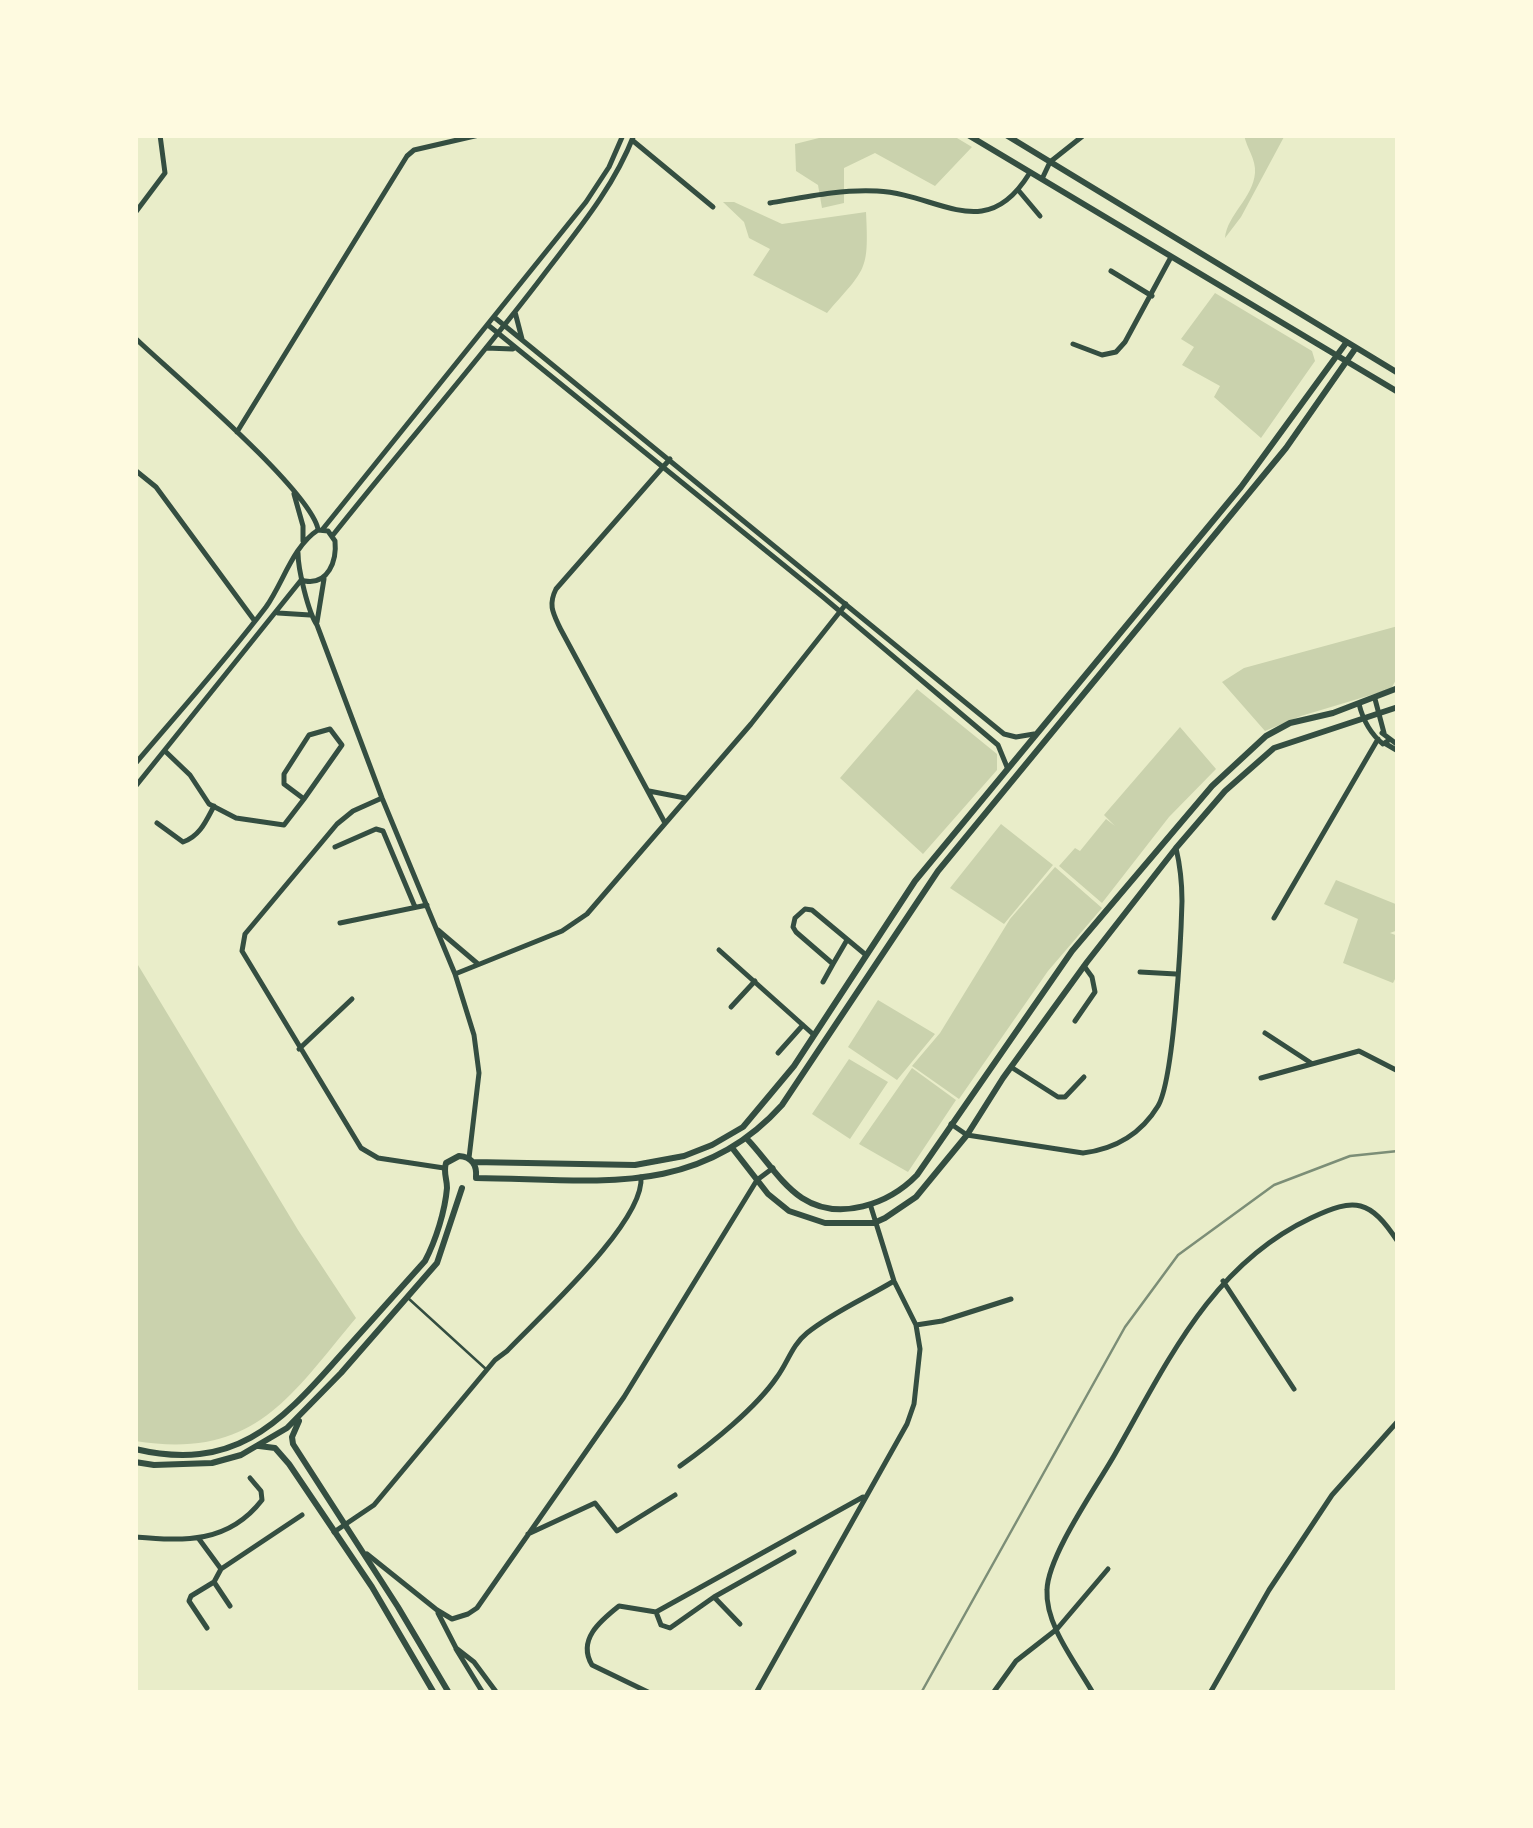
<!DOCTYPE html>
<style>
body{margin:0}
#map{position:relative;width:1533px;height:1828px;overflow:hidden;background:#e9edc9;font-family:"Archivo Narrow",sans-serif}
canvas{display:block}
.frame{position:absolute;inset:0;border:138px solid #fefae0;pointer-events:none}
</style>
<div id="map">
<canvas width="1533" height="1828"></canvas>
<div class="frame"></div>
</div>
<script>
const g = document.querySelector('canvas').getContext('2d');
g.lineJoin = 'round';
function fill(path, color) {
  g.fillStyle = color;
  g.fill(path, 'evenodd');
}
function trace(path, color, width, dash) {
  g.strokeStyle = color;
  g.lineWidth = width;
  g.lineCap = dash ? 'butt' : 'round';
  g.setLineDash(dash || []);
  g.stroke(path);
}
fill(new Path2D(`
 M831,135h121l20,12 -37,39 -60,-33 -31,15v35l-22,5 -4,-23 -22,-14 -1,-27z
 M1244,135h41l-44,82 -16,21c2,-23 28,-40 30,-65 1,-14 -8,-24 -11,-38z
 M723,202h11l48,22 84,-12c3,60 0,56 -39,101l-74,-38 17,-26 -21,-11 -5,-16z
 M1215,293l97,58 3,10 -54,77 -47,-41 6,-11 -38,-21 12,-18 -13,-8z
 M1398,626v50l-7,13 -90,27 -36,15 -43,-49 22,-14z
 M917,689l80,65v16l-74,84 -83,-76z
 M1180,727l36,42 -47,48 -67,86 -43,-37 16,-18 5,3 26,-32 9,7 -11,-11z
 M1001,824l52,41 -49,59 -54,-36z
 M1055,867l47,41 -54,63 -89,128 -47,-33 28,-33 70,-114z
 M1336,880l62,25v25l-8,3 8,3v37l-5,10 -50,-20 15,-44 -34,-15z
 M135,960l163,270 58,88c-67,80 -102,142 -221,123z
 M878,1000l57,34 -38,46 -49,-33z
 M849,1059l39,23 -38,57 -38,-25z
 M912,1068l44,32 -48,72 -49,-28z`), '#cad2ad');
trace(new Path2D(`
 M408,1298l79,72`), '#344e41', 2.5);
trace(new Path2D(`
 M632,140l81,67
 M1042,179l8,-17 34,-27
 M1019,191l21,25
 M770,203c35,-6 71,-14 107,-12 62,3 108,54 152,-17
 M135,213l30,-40 -5,-38
 M1111,271l41,25
 M515,312l7,27
 M494,317l510,417 12,3 18,-3
 M488,325l335,272 175,148 9,22
 M135,338c37,35 174,151 183,191
 M1073,344l29,11 14,-3 9,-10 46,-85
 M486,348l27,1
 M237,432l170,-276 7,-6 65,-15
 M135,470l21,17 98,133
 M294,494l9,32v15
 M322,530l264,-328 23,-35 14,-32
 M333,535c69,-87 142,-170 209,-258 35,-46 71,-88 92,-142
 M298,553c0,16 10,59 19,72l65,173 73,176 19,61 5,38 -10,85
 M278,613l32,2
 M317,622l7,-43
 M1375,699l9,34
 M1359,704c4,16 13,31 24,40l6,-4
 M1382,733l16,12
 M1386,744l12,7
 M166,752l24,23 19,29 27,14 48,7 20,-26 -20,-15v-10l25,-39 21,-6 12,16 -38,54
 M135,764c44,-52 90,-103 131,-157 17,-24 27,-61 52,-77l10,1 7,10c2,20 -7,44 -30,40
 M135,787l167,-208
 M649,791l36,7
 M382,798l-29,13 -16,13 -92,110 -3,17 119,197 17,10 66,10
 M157,823l26,19c17,-6 23,-21 31,-36
 M665,823l-105,-195c-7,-15 -12,-23 -4,-39l114,-130
 M335,847l41,-18 7,2 32,76
 M1274,918l104,-179
 M340,923l87,-18
 M438,930l40,34
 M847,940l-14,24 -37,-32 -3,-5 2,-9 10,-9 7,1 54,45
 M719,950l95,85
 M1140,972l36,2
 M455,974l107,-43 25,-17 164,-190 95,-120
 M823,982l10,-18
 M731,1007l24,-26
 M1075,1021l20,-29 -3,-15 -8,-11
 M1265,1033l46,30
 M299,1049l53,-50
 M778,1053l25,-28
 M1011,1067l47,30h7l19,-20
 M1261,1078l98,-27 39,20
 M951,1124l16,11 116,18c32,-4 58,-19 75,-47 16,-27 23,-167 24,-205 0,-18 -2,-36 -6,-53
 M1223,1281l71,108
 M916,1325l26,-4 69,-22
 M680,1466c31,-22 76,-58 97,-89 11,-15 15,-32 30,-44 26,-21 59,-35 87,-52
 M334,1532l40,-27 121,-145 12,-9c32,-34 138,-129 134,-174
 M528,1534l67,-31 22,28 58,-36
 M135,1537c49,4 93,7 127,-37l-1,-9 -11,-13
 M199,1539l22,30 -7,13 16,24
 M367,1554l70,56 15,9 16,-5 9,-6 147,-211 133,-217 16,-12
 M221,1569l81,-54
 M714,1597l26,27
 M656,1612l207,-115
 M656,1612l5,13 9,3 44,-31 80,-45
 M438,1613l18,35 18,14 23,31
 M207,1628l-18,-27 2,-5 23,-14
 M456,1649l27,44
 M650,1693l-58,-28c-15,-25 8,-44 27,-59l37,6
 M756,1693l151,-269 7,-20 6,-55 -4,-24 -22,-44 -23,-74
 M993,1693l23,-32 41,-32 51,-60
 M1093,1693c-17,-30 -48,-68 -46,-103 1,-35 50,-104 68,-136 52,-91 96,-189 196,-236 44,-21 59,-19 87,24
 M1210,1693l59,-103 63,-95 66,-74`), '#344e41', 5);
trace(new Path2D(`
 M968,135l430,257
 M1006,135l392,238
 M748,1140c17,18 33,44 54,58 37,24 87,6 115,-23l155,-224 140,-165 54,-50 24,-13 43,-10 65,-25
 M733,1149l35,45 21,17 36,12h49l11,-5 31,-21 51,-62 36,-57 84,-116 89,-114 49,-57 49,-43 124,-41
 M473,1162l162,3 49,-9 28,-11 31,-18 51,-61 121,-185 326,-394 105,-144
 M476,1178c115,1 221,22 306,-73l156,-234 348,-423 69,-99
 M299,1421l-7,16 1,7 105,163 51,86
 M259,1446l16,2 14,16 83,123 62,106
 M135,1449c98,23 143,-23 203,-91 29,-32 58,-65 87,-97 11,-21 20,-50 22,-73 0,-10 -4,-15 -1,-25l13,-7c13,1 18,9 17,21
 M135,1462l19,3 58,-2 29,-8 46,-27 54,-55 96,-110 25,-75`), '#344e41', 6);
trace(new Path2D(`
 M921,1693l204,-366 53,-72 96,-70 76,-29 48,-5`), '#7c8e77', 2.5);
</script>
